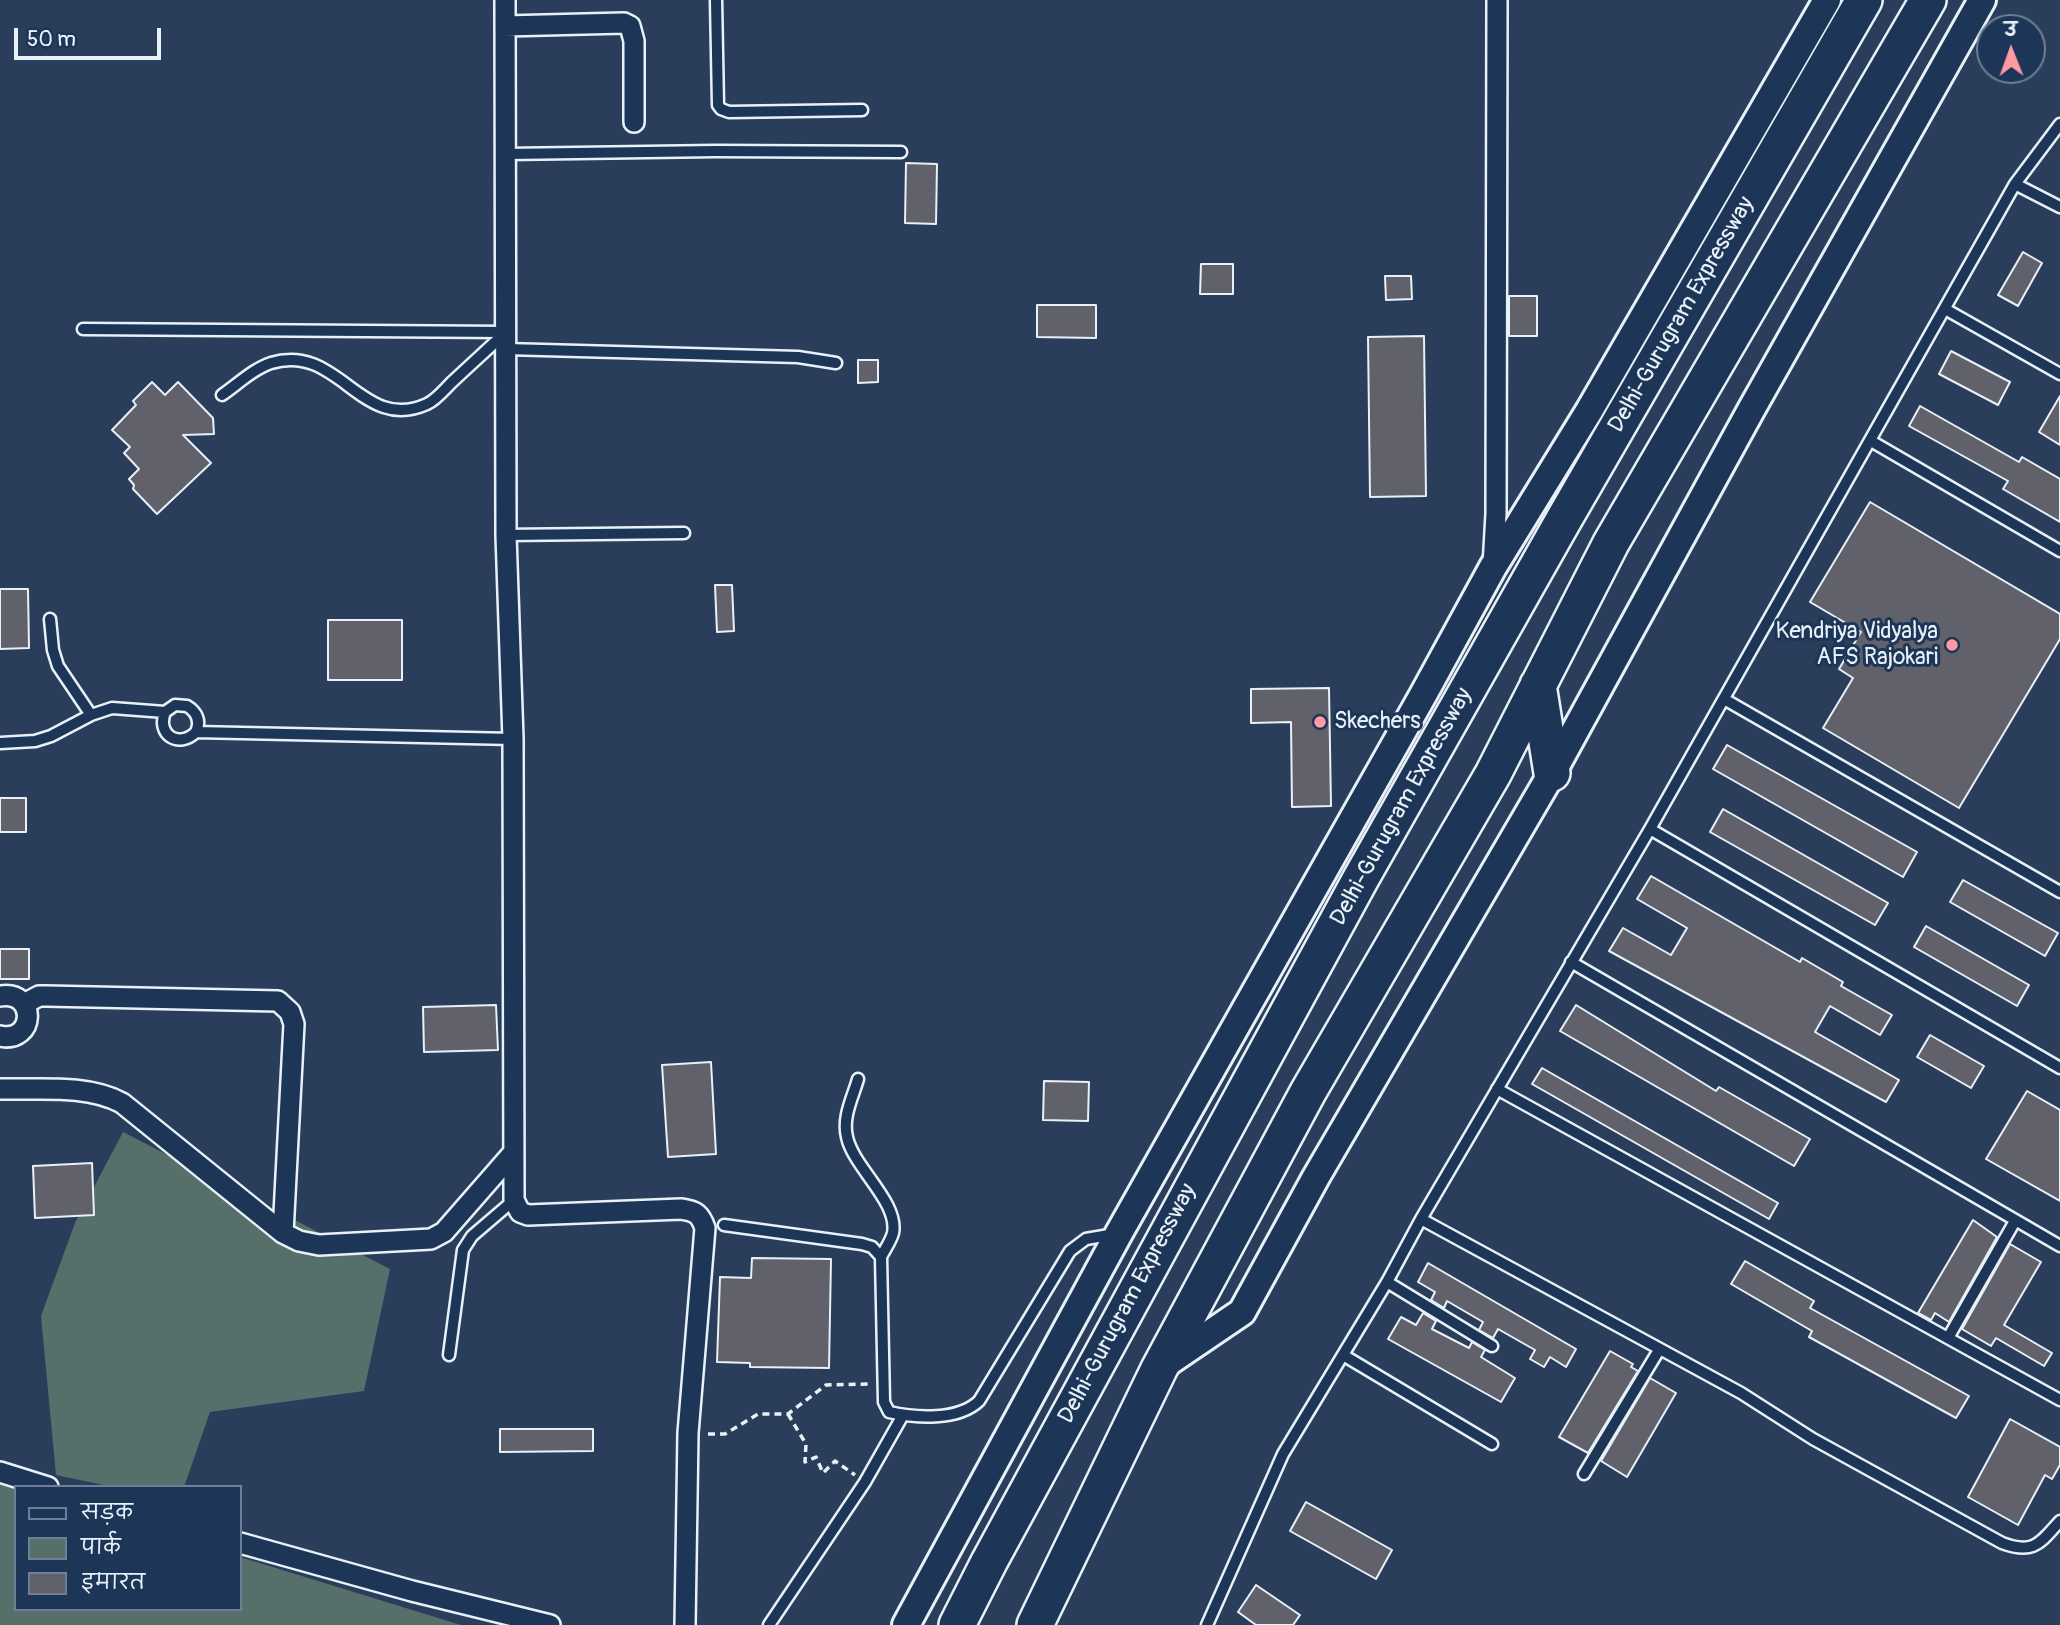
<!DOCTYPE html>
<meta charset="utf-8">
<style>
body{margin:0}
#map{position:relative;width:2060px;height:1625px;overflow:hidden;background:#2a3e5b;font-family:Pangolin,"Playpen Sans Deva",sans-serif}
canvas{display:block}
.legend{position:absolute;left:14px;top:1485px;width:228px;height:126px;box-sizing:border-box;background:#1d3557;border:2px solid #6e8097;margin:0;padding:9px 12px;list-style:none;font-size:21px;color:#e8f1f8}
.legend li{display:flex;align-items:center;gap:14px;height:35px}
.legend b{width:35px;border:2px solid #6e8097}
.north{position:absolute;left:1976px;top:14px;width:70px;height:70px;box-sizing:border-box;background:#1d3557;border:2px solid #6e8097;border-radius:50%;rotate:359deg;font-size:19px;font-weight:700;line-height:28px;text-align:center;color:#e8f1f8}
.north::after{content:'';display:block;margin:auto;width:24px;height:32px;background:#ff9aa2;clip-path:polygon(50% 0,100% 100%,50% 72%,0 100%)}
.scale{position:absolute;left:14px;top:28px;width:147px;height:32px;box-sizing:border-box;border:4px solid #e8f1f8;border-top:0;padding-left:9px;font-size:21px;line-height:24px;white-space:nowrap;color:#e8f1f8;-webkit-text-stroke:5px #1d3557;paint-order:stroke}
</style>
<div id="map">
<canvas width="2060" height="1625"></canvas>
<ul class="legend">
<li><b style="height:9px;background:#1d3557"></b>सड़क</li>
<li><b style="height:19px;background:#576f6b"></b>पार्क</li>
<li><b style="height:19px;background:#60616a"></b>इमारत</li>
</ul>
<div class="north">उ</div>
<div class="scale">50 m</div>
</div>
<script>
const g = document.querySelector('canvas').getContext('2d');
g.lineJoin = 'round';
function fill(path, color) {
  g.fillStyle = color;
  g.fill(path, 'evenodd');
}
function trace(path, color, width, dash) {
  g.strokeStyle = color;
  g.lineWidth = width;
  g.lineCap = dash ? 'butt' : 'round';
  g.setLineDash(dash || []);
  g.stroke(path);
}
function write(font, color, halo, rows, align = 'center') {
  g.font = font + ' Pangolin,sans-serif';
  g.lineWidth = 6;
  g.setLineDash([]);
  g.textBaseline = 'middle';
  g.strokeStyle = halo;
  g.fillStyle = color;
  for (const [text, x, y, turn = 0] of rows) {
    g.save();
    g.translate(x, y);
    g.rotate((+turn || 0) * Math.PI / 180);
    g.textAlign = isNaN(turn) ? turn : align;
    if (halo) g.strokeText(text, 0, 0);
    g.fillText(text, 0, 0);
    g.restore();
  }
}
fill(new Path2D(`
 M123,1132l267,137 -26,122 -154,21 -26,75h-71l-57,-12 -15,-159 34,-93z
 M0,1483l16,5v121h224v-52l221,68h-461z`), '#576f6b');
const building = new Path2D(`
 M906,163l31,1 -1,60 -31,-1z
 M2023,252l19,11 -24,43 -20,-11z
 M1201,264h32v30h-33z
 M1385,276h26l1,23 -26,1z
 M1509,296h28v40h-28z
 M1037,305h59v33l-59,-1z
 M1424,336l2,160 -56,1 -2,-160z
 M1951,351l59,31 -12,23 -59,-31z
 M858,360h20v22l-20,1z
 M152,382l13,13 13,-13 35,36 1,16 -31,1 28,28 -54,51 -24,-25 1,-4 -5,-6 10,-10 -15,-16 6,-6 -18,-17 24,-25 -3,-4z
 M2060,396v49l-21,-13z
 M1920,406l99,56 3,-5 38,22v43l-57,-33 5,-8 -99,-55z
 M1870,502l190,112v25l-101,169 -136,-80 30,-50 -14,-9 22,-37 -51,-30z
 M715,585h17l2,46 -17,1z
 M0,589h28l1,59 -29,1z
 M328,620h74v60h-74z
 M1329,688l2,118 -39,1 -1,-85 -40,1v-34z
 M1727,745l190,107 -14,25 -190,-108z
 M0,798h26v34h-26z
 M1723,809l165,94 -13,22 -165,-93z
 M1651,876l149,86 2,-4 41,24 -2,4 51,29 -12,20 -50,-29 -15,26 84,48 -13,22 -277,-151 14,-23 48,27 16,-27 -50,-29z
 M1963,880l95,53 -13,23 -95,-54z
 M1926,926l103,59 -12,21 -103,-59z
 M0,949h29v30h-29z
 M496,1005l2,45 -74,2 -1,-45z
 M1576,1005l140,86 3,-4 91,52 -16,27 -234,-135z
 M1930,1035l54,31 -13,22 -54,-31z
 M711,1062l5,92 -48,3 -6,-92z
 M1542,1068l236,135 -9,16 -237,-135z
 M1044,1081l45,1 -1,39 -45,-1z
 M2027,1091l33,19v91l-74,-42z
 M92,1163l2,52 -59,3 -2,-52z
 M1973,1220l24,17 -48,85 -14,-9 -4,7 -13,-7z
 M2010,1244l31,18 -37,63 48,28 -8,13 -48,-28 -5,8 -29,-17z
 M752,1258l79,1 -2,109 -79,-1v-4l-33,-1 3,-85 31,1z
 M1745,1261l69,40 -4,7 159,88 -13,22 -147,-81 3,-6 -81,-47z
 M1428,1263l148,86 -10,18 -16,-10 -6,10 -14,-8 5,-9 -37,-21 -5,9 -14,-8 4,-8 -36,-21 -3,7 -13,-8 4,-8 -17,-10z
 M1423,1313l13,8 -4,8 37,19 3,-6 13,8 -4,7 34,21 -14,24 -113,-63 13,-22 15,8z
 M1610,1351l23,13 -2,3 7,4 -50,82 -29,-16z
 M1650,1378l26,15 -49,84 -26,-16z
 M2010,1419l50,28v18l-8,14 -7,-4 -27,50 -50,-28z
 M500,1429h93v22l-93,1z
 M1306,1502l86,48 -16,29 -86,-48z
 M1256,1585l44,30 -7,10h-37l-18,-13z`);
fill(building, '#60616a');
trace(building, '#e8f1f8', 2);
const service = new Path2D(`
 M716,0l2,105 3,4 8,3 133,-2
 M507,154l209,-3 185,1
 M2015,184l45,23
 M1945,309l115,65
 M83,329l423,3
 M506,349l292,8 38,6
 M222,395c16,-11 31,-26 49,-32 68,-21 90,71 156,41 9,-4 17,-14 24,-21 18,-17 37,-34 55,-51
 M1871,441l189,110
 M506,535l178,-2
 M50,619l3,31 5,16 33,49
 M1724,699l336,193
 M196,732c5,-11 1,-20 -9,-26l-12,-1 -10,7c-9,23 14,37 31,20l317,7
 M0,743l35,-2 16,-5 40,-21 21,-7 53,4
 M1650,829l410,239
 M1571,962l489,284
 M858,1079c-5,18 -16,38 -11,58 6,30 52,65 46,96 -2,8 -8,16 -12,24
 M1497,1089l563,311
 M1421,1219l320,174 72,46 189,104c32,12 38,0 58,-22
 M724,1225l138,19 10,3 9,10 3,145 5,10c27,6 69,9 90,-11l91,-150 16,-12 29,-5
 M1387,1282l105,64
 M1948,1338l67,-117
 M449,1355l14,-105 9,-14 42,-36
 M1343,1355l149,89
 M1584,1474l75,-124
 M769,1625l96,-143 38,-67
 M1207,1625l76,-171 104,-172 34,-63 229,-390 365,-645 45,-60`);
const minor = new Path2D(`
 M505,0l1,535 7,204 1,461 6,12 8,3 153,-6c15,2 19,5 24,19l-17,205 -3,192
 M505,26l119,-3 6,3 4,15v81
 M1493,566l3,-52 1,-514
 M0,996c38,-6 35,48 0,40
 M24,1004l15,-8h7l232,5 12,11 4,12 -11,209
 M0,1089c39,1 87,-5 122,14l161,130 16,8 20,4 112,-6 13,-7 69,-79
 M0,1472l48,15
 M240,1543l172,48 138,34`);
const secondary = new Path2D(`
 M1161,1367l81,-55 74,-135 236,-404 199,-363 231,-410
 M906,1625l213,-392 304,-538 70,-128 96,-156 238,-411`);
const motorway = new Path2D(`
 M1538,685l14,88
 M957,1625l32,-63 371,-682 203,-359 301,-521
 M1035,1625l124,-256 149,-277 185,-318 118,-231 317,-543`);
trace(service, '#e8f1f8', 15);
trace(minor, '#e8f1f8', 24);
trace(secondary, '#e8f1f8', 32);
trace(motorway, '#e8f1f8', 40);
trace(new Path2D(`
 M788,1414l18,30 -1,18 11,-5 7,16 12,-12 20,14
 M708,1434h17l33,-20h30l38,-29 44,-1`), '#e8f1f8', 3.5, [7, 5]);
trace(service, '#1d3557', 10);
trace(minor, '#1d3557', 19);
trace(secondary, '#1d3557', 26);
trace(motorway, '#1d3557', 35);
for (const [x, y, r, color] of [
 [1952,645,7,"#ff9aa2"],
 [1320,722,7,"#ff9aa2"]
]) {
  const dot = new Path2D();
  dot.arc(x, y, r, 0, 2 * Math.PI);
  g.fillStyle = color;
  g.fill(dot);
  trace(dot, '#1d3557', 2.5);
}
write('23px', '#e8f1f8', '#1d3557', [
 ["Delhi-Gurugram Expressway",1682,315,-60],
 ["Delhi-Gurugram Expressway",1402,807,-61],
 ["Delhi-Gurugram Expressway",1128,1304,-62]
]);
write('23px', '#e8f1f8', '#1d3557', [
 ["Kendriya Vidyalya",1938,632],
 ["AFS Rajokari",1938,658],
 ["Skechers",1334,722,"left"]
], 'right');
</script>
